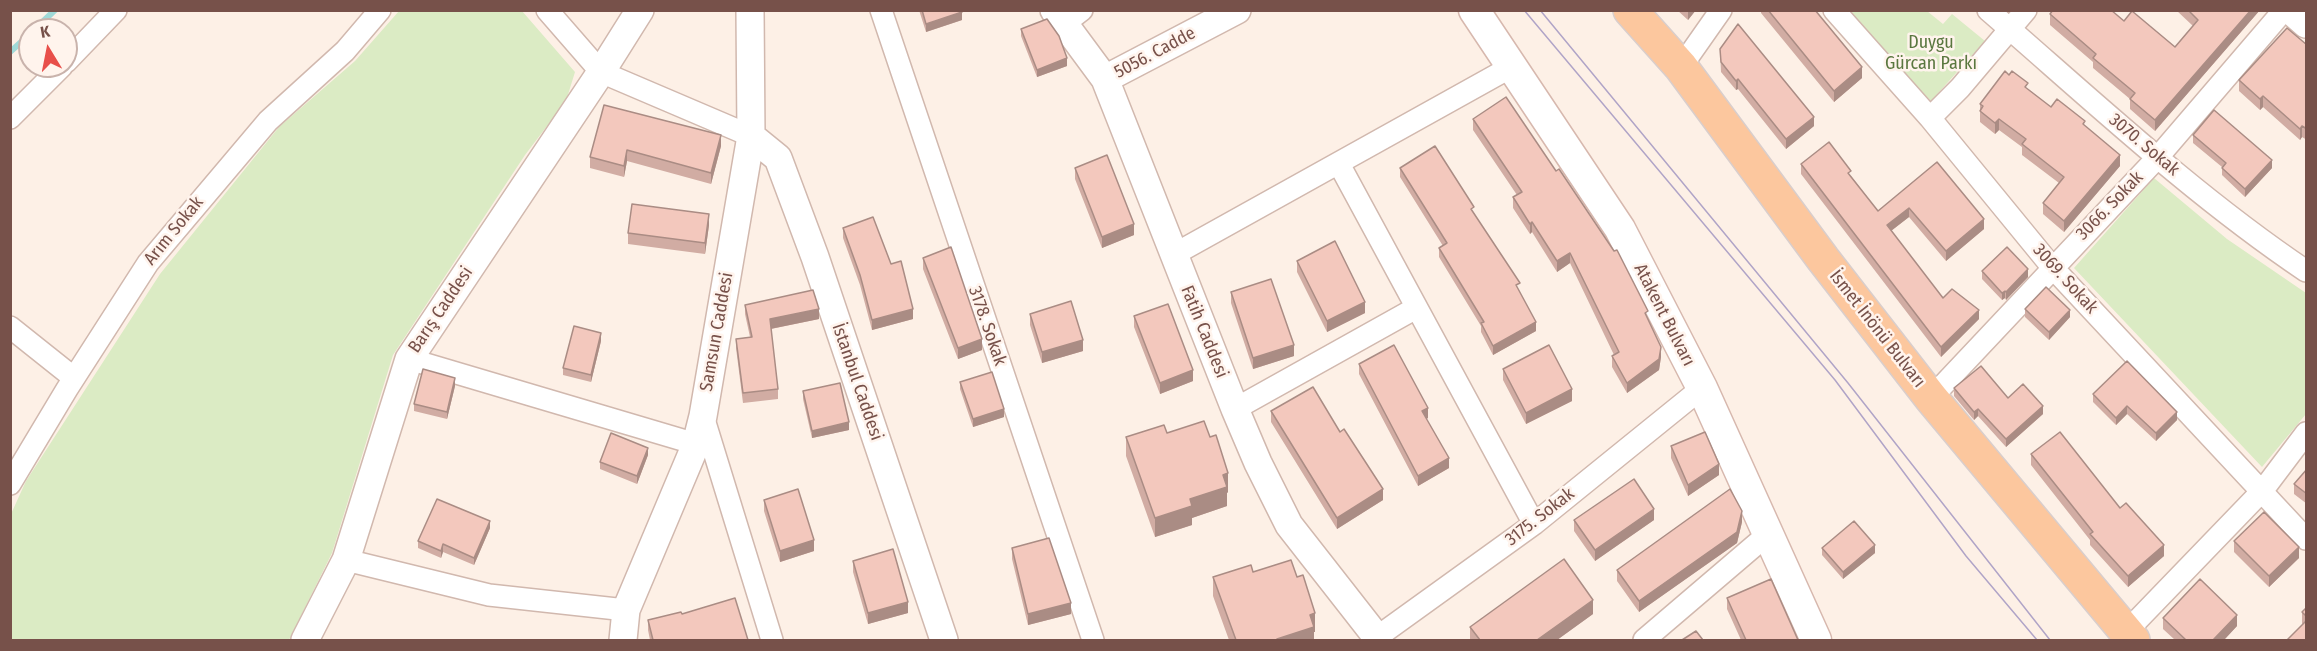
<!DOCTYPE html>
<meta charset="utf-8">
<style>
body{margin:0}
#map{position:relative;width:2317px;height:651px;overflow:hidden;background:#fdf0e6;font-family:"Fira Sans Condensed",sans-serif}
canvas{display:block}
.frame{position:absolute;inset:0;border:12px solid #77514a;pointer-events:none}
.north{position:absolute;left:18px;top:18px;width:60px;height:60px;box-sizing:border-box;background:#fff4ed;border:2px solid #c9b3ac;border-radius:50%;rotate:350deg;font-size:16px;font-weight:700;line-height:24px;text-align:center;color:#77514a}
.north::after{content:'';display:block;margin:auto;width:21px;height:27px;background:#e84f4a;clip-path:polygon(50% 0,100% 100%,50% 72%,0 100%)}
</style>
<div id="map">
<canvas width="2317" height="651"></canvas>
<div class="frame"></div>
<div class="north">K</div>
</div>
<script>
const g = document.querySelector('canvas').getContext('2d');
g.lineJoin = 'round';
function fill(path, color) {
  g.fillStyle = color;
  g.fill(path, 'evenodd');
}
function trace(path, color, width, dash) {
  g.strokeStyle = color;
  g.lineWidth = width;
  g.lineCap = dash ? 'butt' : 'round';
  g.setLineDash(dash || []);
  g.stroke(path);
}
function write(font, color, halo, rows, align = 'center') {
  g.font = font + ' "Fira Sans Condensed",sans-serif';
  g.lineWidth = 5;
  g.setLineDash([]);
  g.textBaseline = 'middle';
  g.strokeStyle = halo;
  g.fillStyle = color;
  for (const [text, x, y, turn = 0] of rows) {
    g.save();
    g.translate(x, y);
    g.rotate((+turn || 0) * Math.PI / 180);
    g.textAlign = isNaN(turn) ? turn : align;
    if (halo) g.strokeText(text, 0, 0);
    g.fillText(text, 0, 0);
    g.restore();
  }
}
fill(new Path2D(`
 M399,11h123l53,61 -9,29 -41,54 -132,200 -61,198 -43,87h-278v-126l15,-33 134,-207 119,-147 76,-66z
 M1845,11h82l16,13 9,-10 33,27 -54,60z
 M2154,178l73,61 79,54v121l-44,53 -188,-199z`), '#dbebc4');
trace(new Path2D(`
 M34,30l21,-20
 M10,52l20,-18`), '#a0d9d7', 6);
const minor = new Path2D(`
 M547,10l54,62 150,64
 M881,10l212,630
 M1834,10l96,108 122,149 254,272
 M1988,10c104,90 205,185 318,261
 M1064,24l18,-14
 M66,62l50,-52
 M1681,67l40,-57
 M10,118l52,-52
 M1930,118l30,-30 66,-78
 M1339,164l195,360
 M1173,255l338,-188
 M10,327l64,51
 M409,359l287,85
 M1931,398l227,-241 126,-147
 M1235,409l181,-101
 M703,416l69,224
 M10,484l57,-95 81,-126 120,-142 77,-70 35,-41
 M346,560l143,35 137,15
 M2126,632l137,-142 43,-57
 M1373,640l161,-116 168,-136
 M1644,640l123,-105`);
const tertiary = new Path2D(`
 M1054,10l51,69 130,330 23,54 31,62 90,115
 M2290,10l16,14
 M1105,79l132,-69
 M751,136l27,22 37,99 129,383
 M305,640l41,-80 63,-201 192,-287 39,-62
 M623,640l3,-30 70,-166 7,-28 48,-280 -1,-126`);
const secondary = new Path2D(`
 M1474,10l146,219 82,159 114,252`);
const primary = new Path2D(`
 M1630,10l51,57 142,192 108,139 202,242`);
trace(minor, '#d1b8ae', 24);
trace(tertiary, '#d1b8ae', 30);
trace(secondary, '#d7b8ae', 33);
trace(primary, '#d9cecc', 36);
trace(minor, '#fff', 21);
trace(tertiary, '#fff', 27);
trace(secondary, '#fff', 30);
trace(primary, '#fcc79e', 33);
trace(new Path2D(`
 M1524,10l311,370 131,176 71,84
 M1540,10l308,373 202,257`), '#b0a4c7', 1.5);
fill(new Path2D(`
 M919,10h42l1,10 -36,12z
 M1677,10h19l-8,10z
 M1761,10h54l47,68 -28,24 -73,-89z
 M2176,10h84l-105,121 -25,-22v-10l-37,-31v-6l-43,-37v-11l74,7 51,26 18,-21z
 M1021,29l46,37 -30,11 -16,-41z
 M2307,45v95l-5,-3 -2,3 -37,-33 -3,3 -21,-19v-11z
 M1720,49l94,77 -28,23 -48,-60 -2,1 -15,-18z
 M2028,89l23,18 34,19 35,40 -56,66 -21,-18v-11l16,-20 -37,-28v-8l-23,-17 -4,4 -15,-12v-18z
 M604,105l117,41 -10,38 -84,-23 -3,16 -34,-9v-11z
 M1473,119l175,200 13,38 -2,13 -32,23 -15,-26v-11l2,-1 -44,-92 -13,9 -25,-40 -2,2 -17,-26v-11l4,-2 -44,-65z
 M2193,135l79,33 -27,29 -23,-22v-8l-29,-24z
 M1937,162l47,67 -38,32 -37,-44 -18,14 52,67 36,21 -38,38 -140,-183v-10l50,12 27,35z
 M1075,168l59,67 -32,13 -27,-69z
 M1400,168l74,45 46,79 16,39 -43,24 -12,-23v-6l-42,-69v-9l4,-2 -43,-69z
 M709,225l-4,29 -77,-10v-11z
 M843,228l48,36 22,55 -41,11 -12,-45 -17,-47z
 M923,258l59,92 -24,9 -35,-90z
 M1297,261l68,52 -38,19 -30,-60z
 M1982,271l46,6 -22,23 -1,-2 -3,2 -20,-21z
 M1231,292l63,64 -41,13 -22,-66z
 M745,305l74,14 -48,10 7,60v10l-35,4 -7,-55v-9l14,-2 -5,-23z
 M2025,309l45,8 -21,23 -24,-23z
 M1030,314l53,37 -41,12 -12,-38z
 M1134,316l59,65 -33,13 -26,-67z
 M601,341l-10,41 -28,-7v-7z
 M1359,364l69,54 -2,1 23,49 -31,18 -59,-112z
 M1503,369l69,32 -46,23 -23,-44z
 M960,382l44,35 -31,10 -13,-38z
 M455,386l-8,33 -33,-8v-7z
 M1954,388l54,10 35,16 -37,33 -28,-31 -4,4 -20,-24z
 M803,391l46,39 -37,8 -9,-39z
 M2093,394l84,26 -21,21 -29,-27 -11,11 -23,-23z
 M1271,411l69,21 43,68 -46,29 -66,-107z
 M1167,433l61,59 -1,1v13l-35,12v7l-37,12 -29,-81v-19z
 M1671,446l48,29 -31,21 -17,-38z
 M2031,454l89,54 44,48 -36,31 -38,-42v-5l-59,-75z
 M648,455l-11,29 -37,-15v-7z
 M2307,469v35l-13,-10v-10z
 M764,500l50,51 -34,11 -16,-51z
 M1574,520h80l-59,41 -21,-30z
 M1742,522l-5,21 -98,69 -22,-31v-11z
 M490,528l-16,37 -31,-13 -2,6 -23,-10v-7z
 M2234,541l65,17 -30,29 -35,-35z
 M1012,548l59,66 -43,11 -16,-66z
 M1822,548l53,5 -32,26 -21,-24z
 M853,561l55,52 -40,11 -15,-52z
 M1253,572l62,60h-1v8h-85l-16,-44v-19z
 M1727,598l71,42h-57l-14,-31z
 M2307,607v33l-5,-17v-11z
 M682,614l66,26h-98l-2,-10v-10z
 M1593,614l-36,26h-87v-13z
 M2163,618l74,8 -13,14h-49l-12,-11z`), '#d1aca3');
fill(new Path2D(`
 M1689,10h7l-8,10v-8z
 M2251,10h9l-105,121v-11z
 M962,12v8l-36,12v-8z
 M1067,58v8l-30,11v-7z
 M1862,67v11l-28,24v-11z
 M1738,79v10l-2,1v-9z
 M2263,96v11l-3,3v-11z
 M1814,117v9l-28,23v-10z
 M1999,119v11l-4,4v-11z
 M2302,126v11l-2,3v-11z
 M721,135v11l-10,38v-11z
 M627,150v11l-3,16v-11z
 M2120,155v11l-56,66v-11z
 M2272,160v8l-27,29v-8z
 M1909,208v9l-22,17v-9z
 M709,214v11l-4,29v-11z
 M1984,219v10l-38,32v-10z
 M1532,222v10l-2,2v-10z
 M1134,224v11l-32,13v-11z
 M1570,253v10l-13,9v-11z
 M2028,269v8l-22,23v-8z
 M2005,291v7l-3,2v-7z
 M1365,302v11l-38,19v-11z
 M819,309v10l-49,10v-10z
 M913,309v10l-41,11v-10z
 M1979,310v9l-38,38v-10z
 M2070,310v7l-21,23v-8z
 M1536,322v9l-43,24v-9z
 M601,333v8l-10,41v-7z
 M982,339v11l-24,9v-11z
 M1083,340v11l-41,12v-11z
 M1294,345v11l-41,13v-11z
 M1661,347v10l-2,13 -32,23v-10z
 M1193,370v11l-33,13v-11z
 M455,378v8l-8,33v-7z
 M1572,389v12l-46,23v-11z
 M2043,406v8l-37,33v-8z
 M2127,406v8l-11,11v-7z
 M1428,408v10l-6,3v-10z
 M1004,409v8l-31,10v-8z
 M1978,409v7l-4,4v-8z
 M2177,412v8l-21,21v-8z
 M849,422v8l-37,8v-7z
 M648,448v7l-11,29v-8z
 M1449,458v10l-31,18v-10z
 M1719,464v11l-31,21v-11z
 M1228,473v19l-1,1v13l-35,12v7l-37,12v-19l35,-19 33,-24z
 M1383,489v11l-46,29v-11z
 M1654,509v11l-59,41v-11z
 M1742,511v11l-5,21 -98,69v-11z
 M490,521v7l-16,37v-7z
 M814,540v11l-34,11v-11z
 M443,544v8l-2,6v-7z
 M1875,545v8l-32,26v-7z
 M2164,545v11l-36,31v-11z
 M2299,547v11l-30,29v-11z
 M1593,600v14l-36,26h-20z
 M908,602v11l-40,11v-11z
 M1071,603v11l-43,11v-11z
 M1315,613v19h-1v8h-37v-1l33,-24z
 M2237,615v11l-13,14h-11z`), '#aa8c84');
const building = new Path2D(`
 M922,10h39l1,2 -36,12z
 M1768,10h47l47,57 -28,24z
 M2053,10h58l13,11 8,-10 43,36 23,-27 -10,-10h63l-96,110 -25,-21 5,-6 -42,-35 3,-4 -46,-40z
 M1047,19l12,17 8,22 -30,12 -16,-41z
 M1738,24l76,93 -28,22 -48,-60 -2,2 -15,-19 -1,-13z
 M2287,28l20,17v84l-5,-3 -2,3 -37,-33 -3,3 -21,-19z
 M2005,71l4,4 3,-4 16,12 -3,4 26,20 6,-8 28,22 -2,3 37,31 -56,66 -21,-18 21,-26 -42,-33 4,-5 -27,-20 -4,4 -15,-12 3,-5 -3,-2z
 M1506,97l50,74 3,-2 55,82 3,-1 31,61 -3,2 16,34 -2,12 -32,24 -15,-27 7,-4 -49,-99 -13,8 -25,-39 -2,2 -17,-27 9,-5 -49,-73z
 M604,105l117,30 -10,38 -84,-23 -3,16 -34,-9z
 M2214,110l58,50 -27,29 -23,-21 4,-5 -33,-28z
 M1829,142l22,29 -3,2 30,38 59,-49 47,57 -38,32 -37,-43 -22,17 56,73 9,-9 27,21 -38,37 -140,-183z
 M1435,146l39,61 -3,2 49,74 -4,2 20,37 -43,24 -12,-23 3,-1 -45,-74 8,-5 -47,-75z
 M1107,155l27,69 -32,13 -27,-69z
 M632,204l77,10 -4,29 -77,-10z
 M873,217l18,47 10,-3 12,48 -41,11 -12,-45 -17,-47z
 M1335,241l30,61 -38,19 -30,-60z
 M951,247l31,92 -24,9 -35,-90z
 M2007,247l21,22 -22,23 -1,-1 -3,2 -20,-22z
 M1271,279l23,66 -41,13 -22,-66z
 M2046,287l24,23 -21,22 -24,-23z
 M813,290l6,19 -49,10 8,70 -35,4 -7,-54 16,-2 -7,-32z
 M1071,301l12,39 -41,12 -12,-38z
 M1168,304l25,66 -33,13 -26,-67z
 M574,326l27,7 -10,42 -28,-7z
 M1394,345l34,63 -6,3 27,47 -31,18 -59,-112z
 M1549,345l23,44 -46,24 -23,-44z
 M2127,361l50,51 -21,21 -29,-27 -11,12 -23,-24z
 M1981,366l27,32 15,-14 20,22 -37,33 -28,-30 -4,3 -20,-24z
 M423,369l32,9 -8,34 -33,-8z
 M992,372l12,37 -31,10 -13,-37z
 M840,383l9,39 -37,9 -9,-40z
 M1313,387l27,45 4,-3 39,60 -46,29 -66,-107z
 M1204,421l6,16 6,-2 12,38 -5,2 4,12 -37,12 2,7 -37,12 -29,-81 38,-12 3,8z
 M1705,432l14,32 -31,21 -17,-39z
 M2060,432l60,76 6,-5 38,42 -36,31 -38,-42 3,-2 -62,-78z
 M611,433l37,15 -11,28 -37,-14z
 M2307,469v25l-13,-10z
 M1634,479l20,30 -59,41 -21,-30z
 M798,489l16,51 -34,11 -16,-51z
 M1730,489l12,22 -5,21 -98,69 -22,-31z
 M437,499l53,22 -16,37 -31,-14 -2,7 -23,-10z
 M2264,512l35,35 -30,29 -35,-35z
 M1854,521l21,24 -32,27 -21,-24z
 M1049,538l22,65 -43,11 -16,-66z
 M893,549l15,53 -40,11 -15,-52z
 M1564,559l29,41 -56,40h-57l-10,-13z
 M1291,560l6,17 6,-2 12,38 -5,2 4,12 -37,12 1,1h-42l-23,-63 38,-12 2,7z
 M1771,579l27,61h-52l-19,-42z
 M2200,579l37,36 -24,25h-27l-23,-22z
 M735,598l13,42h-95l-5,-20 33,-8 1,2z
 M2307,607v10l-5,-5z
 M2307,620v20h-20z
 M1696,631l7,9h-21z`);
fill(building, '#f3c8bd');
trace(building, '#aa8c84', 1.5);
write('18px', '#5a773f', '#fff4ed', [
 ["Duygu",1931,43],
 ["Gürcan Parkı",1931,64]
]);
write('18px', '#77514a', '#fff4ed', [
 ["5056. Cadde",1155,53,-28],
 ["3070. Sokak",2144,145,40],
 ["3066. Sokak",2110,206,-46],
 ["Arım Sokak",174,231,-51],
 ["3069. Sokak",2065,279,48],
 ["Barış Caddesi",441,310,-56],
 ["Atakent Bulvarı",1664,315,63],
 ["3178. Sokak",987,326,71],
 ["İsmet İnönü Bulvarı",1877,329,52],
 ["Samsun Caddesi",717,332,-80],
 ["Fatih Caddesi",1204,332,68],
 ["İstanbul Caddesi",857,382,71],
 ["3175. Sokak",1540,517,-38]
]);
</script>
